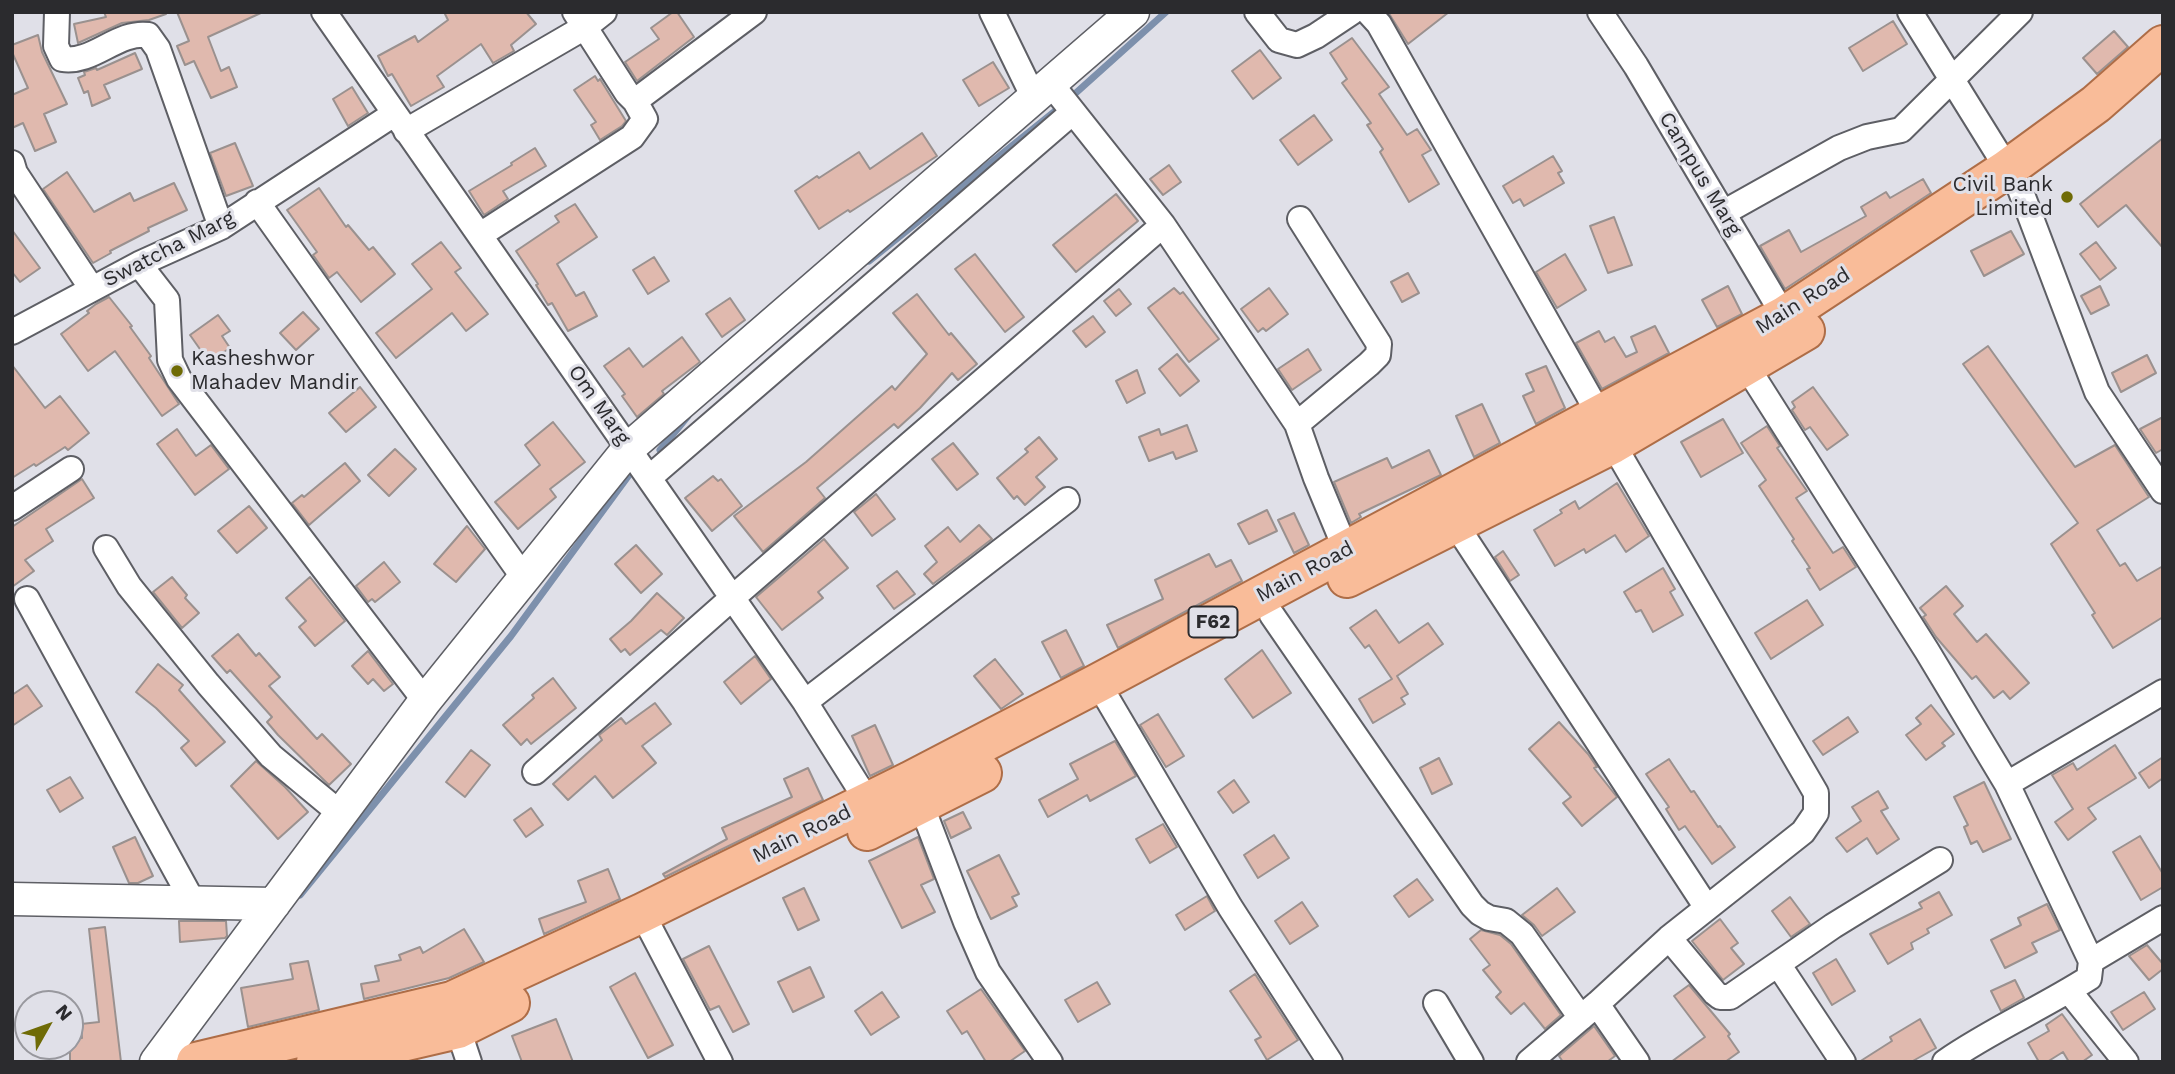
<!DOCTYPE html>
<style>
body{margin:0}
#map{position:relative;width:2175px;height:1074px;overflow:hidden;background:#e0e0e8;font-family:"Work Sans",sans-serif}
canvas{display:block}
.frame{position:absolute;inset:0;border:14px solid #2b2b2e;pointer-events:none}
.north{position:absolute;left:14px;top:990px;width:70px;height:70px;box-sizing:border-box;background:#e0e0e8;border:2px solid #98989e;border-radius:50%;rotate:50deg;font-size:19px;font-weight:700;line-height:28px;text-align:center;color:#2b2b2e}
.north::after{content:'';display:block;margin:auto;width:24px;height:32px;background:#6f6b06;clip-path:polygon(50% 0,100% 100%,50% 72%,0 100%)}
</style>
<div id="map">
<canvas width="2175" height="1074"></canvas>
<div class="frame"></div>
<div class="north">N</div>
</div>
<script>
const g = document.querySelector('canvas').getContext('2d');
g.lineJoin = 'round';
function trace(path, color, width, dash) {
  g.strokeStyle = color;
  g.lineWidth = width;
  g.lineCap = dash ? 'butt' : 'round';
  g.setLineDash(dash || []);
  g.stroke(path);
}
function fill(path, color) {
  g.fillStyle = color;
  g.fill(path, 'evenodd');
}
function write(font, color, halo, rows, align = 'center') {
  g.font = font + ' "Work Sans",sans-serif';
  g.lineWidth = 6;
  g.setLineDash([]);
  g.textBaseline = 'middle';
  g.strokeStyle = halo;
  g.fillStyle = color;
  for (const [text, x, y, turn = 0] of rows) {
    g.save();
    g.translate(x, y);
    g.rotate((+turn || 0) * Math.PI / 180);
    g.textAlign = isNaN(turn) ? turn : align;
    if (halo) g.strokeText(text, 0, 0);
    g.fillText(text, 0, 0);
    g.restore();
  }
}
trace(new Path2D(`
 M1068,100l98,-88
 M869,261l190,-153
 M660,450l28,-34
 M300,895l211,-259 121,-165`), '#7d90ac', 7);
const building = new Path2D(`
 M104,12h61l1,2 -17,6 -27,3 -44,20 -4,-19 32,-7z
 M177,12h86l-55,25 13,34 8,-4 8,20 -26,11 -17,-37 -9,4 -8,-19 12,-5z
 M444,12h82l10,12 -25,21 3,6 -21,12 -12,-19 -44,32 7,11 -33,19 -19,-32 -4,2 -10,-20 37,-20 3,6 30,-22z
 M673,12h4l17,25 -57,44 -12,-19 34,-23 -8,-11z
 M1388,12h61l-41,32z
 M1893,21l14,23 -44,27 -14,-23z
 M2114,31l14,16 -31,27 -14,-16z
 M38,35l4,17 25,52 -23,10 12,28 -21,9 -12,-28 -11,5v-33l16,-7 -16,-36v-7z
 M1352,38l37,49 -10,7 28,41 10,-6 14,21 -9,5 17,29 -30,18 -29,-50 3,-3 -16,-24 4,-2 -29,-40 5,-4 -17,-26z
 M1260,50l21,28 -28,21 -21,-28z
 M135,53l7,16 -38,16 6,13 -18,8 -4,-15 -4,2 -6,-15 7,-3 -1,-3 12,-4 1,2z
 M993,62l16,26 -30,18 -16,-26z
 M595,76l3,5 2,-2 26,42 -4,5 -22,14 -9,-15 5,-3 -22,-32z
 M352,87l16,26 -20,13 -15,-27z
 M1314,115l18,25 -34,25 -18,-25z
 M922,133l15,23 -87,56 -2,-2 -29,19 -24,-38 22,-15 2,2 40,-26 11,17z
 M2163,138v110l-37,-43 -28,22 -18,-23z
 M235,143l18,43 -27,10 -16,-43z
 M535,148l11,18 -43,25 5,8 -24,16 -15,-24 43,-26 -1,-2z
 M1553,156l9,15 -4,2 6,10 -40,23 -4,-7 -7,4 -10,-17z
 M1169,165l12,17 -18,13 -13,-16z
 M67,172l27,40 36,-19 4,8 40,-18 13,27 -39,18 1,3 -39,20 1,2 -18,10 -50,-74z
 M1923,179l8,14 -146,96 -25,-43 29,-16 12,22 65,-36 -5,-9 25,-15 4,6z
 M319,188l27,39 2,-2 21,25 4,-3 22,27 -34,28 -24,-30 -8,6 -16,-23 4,-3 -30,-42z
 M1116,194l22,27 -62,51 -23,-27z
 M575,204l22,33 -40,27 19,32 8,-4 13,24 -29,15 -16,-28 -4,2 -12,-20 2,-1 -22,-33 43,-29 -4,-6z
 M1614,217l18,48 -24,8 -18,-47z
 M12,230l28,38 -20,14 -8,-10z
 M2011,231l13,23 -40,22 -13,-25z
 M441,242l20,26 -6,4 33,42 -22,17 -14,-18 -56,45 -20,-25 56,-44 -20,-25z
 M2096,242l20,26 -16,12 -20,-26z
 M975,254l49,63 -19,15 -50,-63z
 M1565,254l21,36 -29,18 -21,-36z
 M654,257l15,24 -21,13 -15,-24z
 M1408,273l11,20 -17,9 -11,-20z
 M1728,286l14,28 -25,13 -15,-27z
 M2100,286l9,19 -18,9 -10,-18z
 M1174,288l6,6 3,-2 36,47 -30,23 -41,-54z
 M1269,288l19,26 -22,17 -3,-3 -5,4 -17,-23z
 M1119,289l12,15 -15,12 -12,-15z
 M917,294l32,41 2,-2 26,31 -19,16 -6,-7 -32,35 -22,20 -4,-4 -77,64 8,10 -62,54 -29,-36 72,-54 86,-76 3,4 32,-36 -34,-41z
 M109,297l23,29 -2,1 21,29 -2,2 30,46 -17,12 -47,-65 -27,20 -27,-37 28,-21 -2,-2 9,-7z
 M730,298l15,22 -23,17 -16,-23z
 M303,312l16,17 -23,21 -16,-17z
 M218,315l12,16 -8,5 8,12 -21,14 -19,-27z
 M1093,316l12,16 -19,15 -13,-16z
 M1655,326l14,27 -67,36 -26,-46 23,-12 6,11 9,-5 12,20 11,-5 -6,-15z
 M682,337l18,25 -38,29 2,3 -27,23 -15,-21 3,-2 -21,-28 25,-18 14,19z
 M1988,346l87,121 40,-22 34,52 -52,33 23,36 5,-3 12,18 26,-15v51l-50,31 -21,-33 3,-2 -44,-69 27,-21 -115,-159z
 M1308,349l13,21 -29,20 -14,-21z
 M1177,354l22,27 -19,15 -21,-27z
 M2147,355l9,18 -35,19 -9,-19z
 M12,365l33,43 15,-12 29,37 -21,17 -3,-3 -29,19 -2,-2 -22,14z
 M1546,366l19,42 -29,16 -13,-28 11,-5 -8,-17z
 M1137,370l8,23 -18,10 -11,-22z
 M360,387l16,20 -30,25 -17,-19z
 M1813,387l35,48 -21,15 -17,-23 -5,3 -13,-20 3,-3 -3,-5z
 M1482,404l18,39 -26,14 -18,-41z
 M2163,417v32l-7,4 -16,-24z
 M1723,419l20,34 -42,24 -20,-35z
 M553,422l32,40 -35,27 6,8 -38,32 -23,-27 45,-37 -15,-20z
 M1187,425l10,26 -21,8 -3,-7 -24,9 -10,-24 20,-8 2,6z
 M1767,426l13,20 -3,2 30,43 -11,7 37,55 10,-6 13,20 -36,23 -13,-21 3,-1 -18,-27 2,-2 -35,-53 7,-6 -25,-37z
 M177,429l19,27 15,-11 18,24 -34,26 -38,-51z
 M1039,437l18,22 -21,18 9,10 -20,18 -8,-9 -3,3 -17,-21 31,-26 -3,-3z
 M953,443l25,31 -21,16 -25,-31z
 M395,449l21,20 -27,27 -21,-21z
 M1429,450l12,25 -82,39 2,3 -10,6 -17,-41 53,-24 5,10z
 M345,463l15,18 -51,44 -17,-22 10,-8 2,2z
 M713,476l5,5 3,-2 21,27 -30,25 -27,-33z
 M82,479l12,19 -48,31 7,12 -28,19 9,11 -22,16v-60z
 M1617,483l32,53 -23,16 -11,-17 -29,18 -2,-4 -29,17 -21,-36 28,-17 -2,-3 15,-9 4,8z
 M876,494l19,25 -23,17 -18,-24z
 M249,506l18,22 -30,25 -19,-22z
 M1267,510l10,21 -28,13 -11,-20z
 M1294,513l15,32 -15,8 -16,-33z
 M979,525l13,14 -59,45 -9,-10 13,-12 -12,-16 23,-19 12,15z
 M467,526l18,23 -29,33 -22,-18z
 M824,539l24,29 -30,24 5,6 -41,32 -26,-33z
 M636,545l26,29 -21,19 -26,-29z
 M1503,551l16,24 -9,6 -15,-24z
 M1209,554l7,13 15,-7 11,21 -124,67 -11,-23 56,-26 -8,-19z
 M384,562l16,20 -25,20 -3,-3 -4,3 -12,-16z
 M1663,568l12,21 -5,3 13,23 -30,17 -12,-22 -5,2 -12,-20z
 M897,571l18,23 -21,15 -17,-23z
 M172,577l15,18 -2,3 14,15 -17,15 -29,-36z
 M310,577l35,44 -30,25 -16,-19 7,-6 -20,-23z
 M1946,586l17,20 -9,8 23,28 9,-8 43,49 -19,16 -7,-8 -9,7 -18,-22 -4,3 -36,-42 -13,-20 3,-2 -6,-7z
 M657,593l27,25 -17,17 -6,-5 -31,25 -5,-6 -4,3 -11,-13 21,-18z
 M1807,600l16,25 -52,34 -16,-26z
 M1376,610l23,33 29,-20 15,21 -46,32 11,18 -7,4 4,6 -32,19 -14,-24 33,-20 -23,-34 -4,3 -15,-20z
 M1066,630l18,36 -23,12 -19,-36z
 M238,634l18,22 3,-3 21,24 -11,9 48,53 5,-5 29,30 -22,21 -51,-50 -11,-13 5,-5 -42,-47 -3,3 -15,-17z
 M1262,650l29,43 -38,25 -28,-39z
 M368,651l25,33 -9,7 -11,-12 -5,5 -16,-18z
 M755,656l16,23 -30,25 -17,-22z
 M995,659l28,35 -22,15 -27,-33z
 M158,664l25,21 -4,5 46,52 -29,24 -15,-18 8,-7 -33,-33 -20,-16z
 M553,678l23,30 -45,36 -4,-5 -6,6 -18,-20 31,-27 -2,-3z
 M27,685l15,21 -30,20v-31z
 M655,703l16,21 -29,22 14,17 -43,35 -18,-22 -27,24 -15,-16 49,-44 -3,-5 22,-17 5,6z
 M1931,705l23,29 -12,9 3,3 -19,14 -20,-25 15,-11 -5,-6z
 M1158,714l26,42 -18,11 -26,-42z
 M1848,717l10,15 -35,23 -10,-14z
 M1559,722l29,32 9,13 -3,1 23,29 -35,29 -19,-23 8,-6 -42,-48z
 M875,725l18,40 -23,11 -18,-40z
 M1115,741l21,35 -46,25 -3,-6 -39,22 -9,-17 39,-21 -8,-15z
 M2115,745l21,33 -48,30 8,11 -28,21 -13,-18 18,-13 -21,-34 21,-12 4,7z
 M471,750l19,15 -25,32 -19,-15z
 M2163,757v21l-14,10 -10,-15z
 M1439,758l13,26 -20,10 -12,-26z
 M1669,759l22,33 3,-1 24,36 2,-1 15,21 -23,17 -27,-38 -6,4 -13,-21 3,-2 -23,-33z
 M256,761l29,26 23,25 -30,27 -47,-53z
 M808,768l15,32 -158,77 -2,-3 64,-35 -5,-11 70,-31 -8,-18z
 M70,777l13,21 -23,14 -13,-22z
 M1234,780l15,22 -16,11 -15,-21z
 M1984,782l27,57 -28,13 -6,-11 -6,3 -7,-17 4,-2 -14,-28z
 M1878,791l10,17 -7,3 18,28 -22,15 -10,-16 -20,14 -11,-14 25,-17 -9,-14z
 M531,808l12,17 -17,12 -12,-17z
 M963,812l8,16 -20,10 -7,-17z
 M1163,824l14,23 -27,16 -14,-24z
 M1274,835l15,23 -31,20 -14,-23z
 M2140,836l23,38v13l-22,13 -28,-48z
 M135,837l18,39 -15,7h-9l-16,-36z
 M918,837l16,42 -13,6 14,27 -33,16 -33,-67z
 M999,855l20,39 -7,3 5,9 -26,13 -24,-48z
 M608,869l12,30 -76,35 -5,-15 47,-17 -8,-21z
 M1417,879l16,21 -24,17 -15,-21z
 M804,888l15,32 -21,10 -15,-32z
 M1557,888l18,24 -33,24 -8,-11 -12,-10z
 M1939,892l13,23 -25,14 2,4 -18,10 2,6 -25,15 -18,-30 52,-26 -3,-5z
 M1207,896l8,15 -30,19 -9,-15z
 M1790,897l20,27 -19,13 -19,-26z
 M1302,902l16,24 -28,18 -15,-23z
 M2047,904l13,26 -28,13 5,9 -32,16 -14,-28 30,-15 -3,-7z
 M1720,919l18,24 -7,5 13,16 -21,16 -31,-39z
 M179,921h47l1,15 -2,2 -45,4z
 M105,927l16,135h-51v-22l12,-2 -1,-14 18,-2 -10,-93z
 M464,929l20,33 -35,16 -85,21 -3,-15 18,-3 -4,-15 26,-6 -2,-5 21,-8 3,6z
 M1481,930l19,5 11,9 50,71 -16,14 -21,-26 -13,11 -15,-17 5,-5 -18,-22 7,-5 -20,-26z
 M2147,945l16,19v5l-14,11 -20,-24z
 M709,946l40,78 -16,8 -14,-26 -9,4 -27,-51z
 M1836,959l19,32 -23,14 -19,-32z
 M308,961l11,49 -71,17 -7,-39 52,-9 -3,-15z
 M810,967l14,30 -31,15 -15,-30z
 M635,973l38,72 -25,13 -38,-71z
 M1255,974l43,66 -31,20 -12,-20 6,-3 -31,-46z
 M2015,980l9,18 -23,13 -10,-20z
 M1097,982l13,22 -32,18 -13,-22z
 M1689,985l41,49 -2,2 11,16 -14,10h-54l34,-25 -31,-41z
 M981,989l44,62 -16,11h-23l-19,-31 -5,3 -15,-23z
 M882,992l17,25 -28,18 -16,-24z
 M2144,992l11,17 -32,21 -12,-18z
 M2062,1014l30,41 -10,7h-13l-6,-10 -16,10h-8l-11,-19 21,-12 -3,-6z
 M556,1019l17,43h-51l-10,-26z
 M1920,1019l16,29 -25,14h-52l33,-21 -2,-4z
 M1594,1026l21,30 -8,6h-44l-4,-6z`);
fill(building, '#e0b9ae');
trace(building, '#9a918f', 2);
const minor = new Path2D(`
 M57,12l-1,34 6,13c31,5 55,-28 86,-24l10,14 63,178
 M324,12l481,690 63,100
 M575,12l52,81 8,8 119,-89
 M992,12l42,86
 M1257,12l22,28 18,5 19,-9 36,-24
 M1368,12l11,12 220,390
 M1600,12l36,54 154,260
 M1910,12l110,177 77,203 66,99
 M1051,84l112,141
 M406,131l179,-104 19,-15
 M12,163l3,10 77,116
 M257,202l267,376
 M1723,213l116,-65 28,-11 34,-7 119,-118
 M480,235l152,-98 13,-18 -10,-18
 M139,264l28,36 3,60 9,19 246,322
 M12,332l127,-68 82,-37 173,-113
 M1747,367l180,284 80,133 84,177 -2,17c-47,30 -98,52 -144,84
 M1297,424l72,-60 9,-9 1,-11 -79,-125
 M649,478l424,-366
 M12,508l59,-39
 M1456,525l251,383
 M106,548l23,38 79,98 63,72 70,58
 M27,599l166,303
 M1272,615l200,290 8,8 9,5 17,3 16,13 59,84
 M1098,683l132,224 100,155
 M805,702l262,-202
 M535,772l196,-173 432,-374 134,199 19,54 30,72
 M2007,784l156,-92
 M916,791l50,131 22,50 62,90
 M642,913l78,149
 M1669,938l46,55 5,4h10l103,-71 107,-66
 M2091,961l72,-43
 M1778,964l65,98
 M2069,991l57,71
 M1436,1003l35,59
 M1597,1004l40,58
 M458,1029l11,33
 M1529,1062l68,-58 72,-66 134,-106 13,-19v-20l-203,-349`);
const tertiary = new Path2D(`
 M12,899l262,5
 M156,1062l269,-361 204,-253 504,-436`);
const primary = new Path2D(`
 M1347,578l266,-134 192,-113
 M867,831l115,-58
 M196,1062l256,-61 190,-88 268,-132 188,-98 686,-367 223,-147 89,-65 67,-59
 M316,1062l142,-33 52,-26`);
trace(minor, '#5e5f65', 28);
trace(tertiary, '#5e5f65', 35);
trace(primary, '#ae6d47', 42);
trace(minor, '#fff', 24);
trace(tertiary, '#fff', 32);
trace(primary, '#f9bc99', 38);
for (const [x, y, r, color] of [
 [2067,197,7,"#6f6b06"],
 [177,371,7,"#6f6b06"]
]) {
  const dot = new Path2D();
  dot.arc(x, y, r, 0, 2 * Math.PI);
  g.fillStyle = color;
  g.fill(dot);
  trace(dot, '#e0e0e8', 2.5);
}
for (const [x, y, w] of [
 [1213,622,49]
]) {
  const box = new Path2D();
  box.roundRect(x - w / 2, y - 15.5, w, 31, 5);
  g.fillStyle = '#e0e0e8';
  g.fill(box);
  trace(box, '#2b2b2e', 2);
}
write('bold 19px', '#2b2b2e', null, [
 ["F62",1213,622]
]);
write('21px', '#2b2b2e', '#e0e0e8', [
 ["Campus Marg",1700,174,59],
 ["Swatcha Marg",169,249,-27],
 ["Main Road",1803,301,-32],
 ["Om Marg",599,405,55],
 ["Main Road",1305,572,-28],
 ["Main Road",802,834,-26]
]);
write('21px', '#2b2b2e', '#e0e0e8', [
 ["Civil Bank",2053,185],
 ["Limited",2053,209],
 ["Kasheshwor",191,359,"left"],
 ["Mahadev Mandir",191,383,"left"]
], 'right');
</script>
